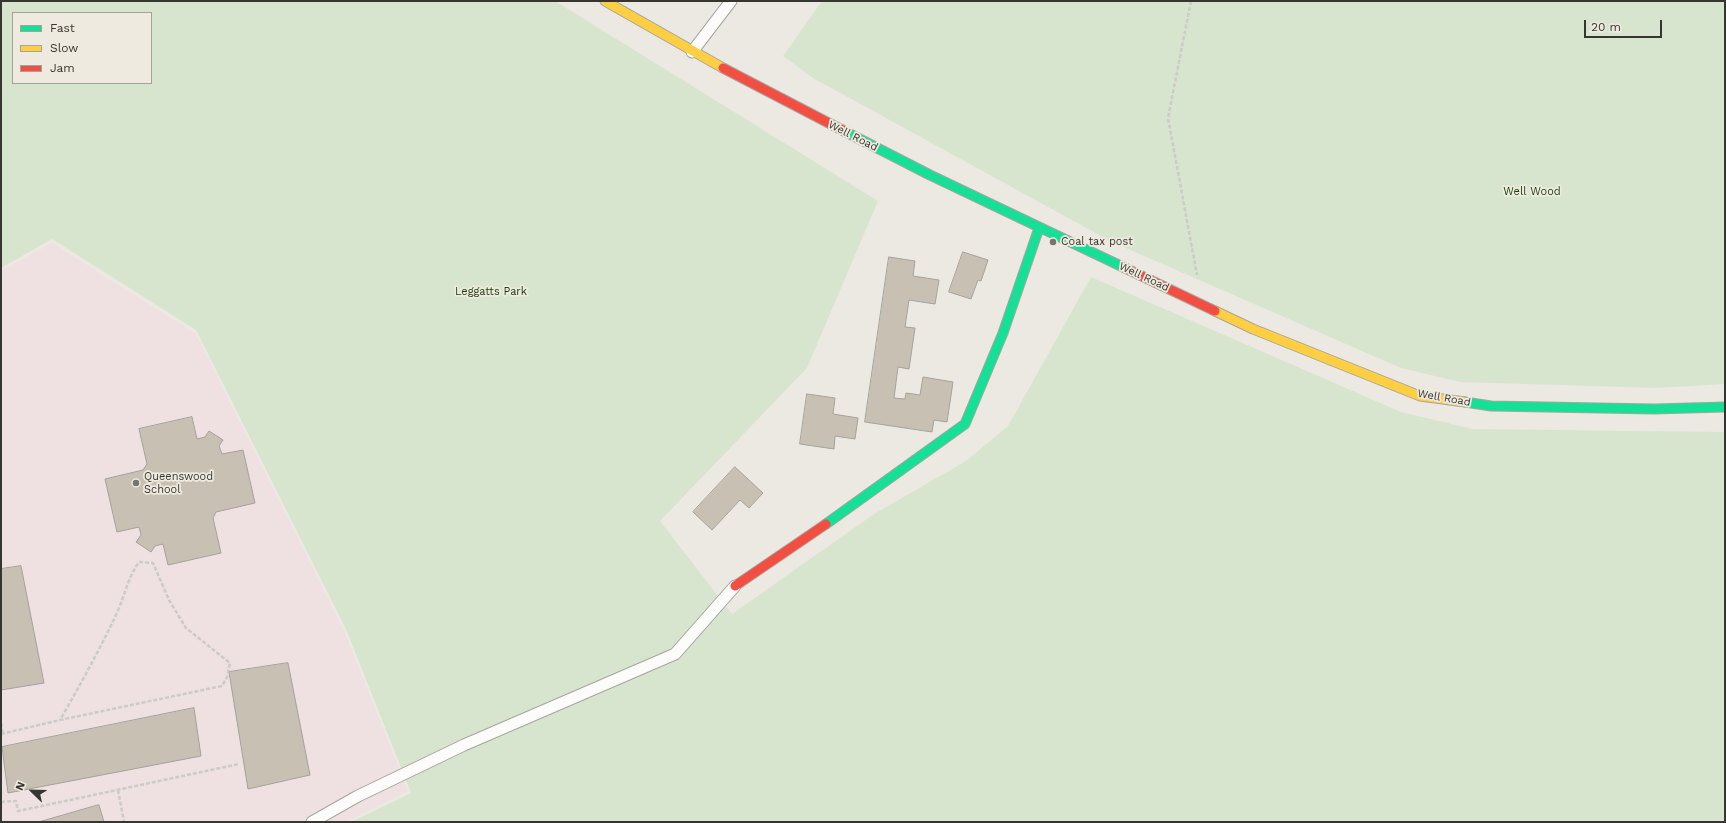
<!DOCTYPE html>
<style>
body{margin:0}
#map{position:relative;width:1726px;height:823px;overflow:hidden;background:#ece9e2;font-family:"Work Sans",sans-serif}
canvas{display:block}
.frame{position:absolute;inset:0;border:2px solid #363530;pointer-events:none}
.legend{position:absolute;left:12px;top:12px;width:140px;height:72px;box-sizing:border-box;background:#efeadf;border:1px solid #a5a299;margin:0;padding:5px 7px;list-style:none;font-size:12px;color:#363530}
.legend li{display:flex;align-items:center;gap:8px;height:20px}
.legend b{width:20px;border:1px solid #a5a299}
.north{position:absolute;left:12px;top:771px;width:40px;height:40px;-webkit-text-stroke:3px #efeadf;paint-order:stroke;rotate:293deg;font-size:11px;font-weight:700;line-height:16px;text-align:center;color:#363530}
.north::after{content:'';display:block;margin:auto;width:14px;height:18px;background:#363530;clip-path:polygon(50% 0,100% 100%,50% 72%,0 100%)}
.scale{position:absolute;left:1584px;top:20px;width:78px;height:18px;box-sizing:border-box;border:2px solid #363530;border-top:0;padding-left:5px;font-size:12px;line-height:14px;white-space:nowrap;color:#363530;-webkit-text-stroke:3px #efeadf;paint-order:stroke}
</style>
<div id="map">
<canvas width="1726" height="823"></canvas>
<div class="frame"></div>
<ul class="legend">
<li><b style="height:5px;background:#16e098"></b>Fast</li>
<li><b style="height:5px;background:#ffcf43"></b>Slow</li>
<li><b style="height:5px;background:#f24e42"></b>Jam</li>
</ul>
<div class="north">N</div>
<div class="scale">20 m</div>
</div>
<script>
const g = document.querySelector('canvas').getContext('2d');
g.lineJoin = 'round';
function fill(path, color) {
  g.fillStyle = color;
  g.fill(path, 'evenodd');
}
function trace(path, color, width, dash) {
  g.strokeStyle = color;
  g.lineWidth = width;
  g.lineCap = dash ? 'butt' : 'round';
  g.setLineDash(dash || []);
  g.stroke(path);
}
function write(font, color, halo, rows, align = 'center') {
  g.font = font + ' "Work Sans",sans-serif';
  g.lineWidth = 3.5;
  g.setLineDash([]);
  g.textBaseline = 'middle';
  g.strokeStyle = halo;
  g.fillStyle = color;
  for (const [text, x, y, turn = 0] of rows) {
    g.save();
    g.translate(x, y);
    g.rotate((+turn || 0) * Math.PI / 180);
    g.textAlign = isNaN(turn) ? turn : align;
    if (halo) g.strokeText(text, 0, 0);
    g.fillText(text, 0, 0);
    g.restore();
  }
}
fill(new Path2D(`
 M52,243l144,91 148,297 64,160 -62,31h-345v-551z`), '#efe0e2');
fill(new Path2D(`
 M1,1h554l323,200 -71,167 -147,153 72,93 142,-100 92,-53 42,-35 83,-149 310,135 72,17 252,3v390h-1374l60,-29 -65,-164 -150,-299 -144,-91 -51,29zM13,13h138v70h-138z
 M822,1h903v383l-69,4 -196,-6 -59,-14 -289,-126 -299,-164 -30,-22z`), '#d7e5cf');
const building = new Path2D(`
 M963,252l25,8 -7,21 -3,-1 -7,19 -22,-7z
 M889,257l26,4 -2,15 26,4 -4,24 -26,-4 -4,27 10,1 -6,41 -11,-2 -4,31 11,1 1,-6 14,2 3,-18 30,5 -6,40 -13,-2 -2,12 -67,-10z
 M807,394l28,4 -2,16 25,4 -3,21 -20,-3 -1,13 -34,-5z
 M192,417l5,22 8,-2 4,-6 14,9 -4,6 3,8 21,-4 12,53 -39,9 -3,6 8,35 -53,12 -5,-21 -8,2 -4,6 -15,-10 5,-7 -2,-8 -22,5 -12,-53 38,-9 4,-6 -8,-35z
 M735,467l28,26 -14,15 -9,-8 -28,30 -19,-18z
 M21,566l23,117 -43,7v-121z
 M288,663l22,112 -62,14 -19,-117z
 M194,708l7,48 -193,37 -6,-46z
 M99,805l5,17h-65z`);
fill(building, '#c8c1b3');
trace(building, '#a4a29d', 1);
const lane = new Path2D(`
 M692,52l39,-51
 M312,822l46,-26 106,-51 211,-91 60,-68`);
const fast = new Path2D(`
 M846,132l84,43 195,93
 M1465,402l26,4 163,3 71,-2
 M826,524l139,-100 38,-91 36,-105`);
const slow = new Path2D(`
 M605,1l118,67
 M1215,311l38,18 167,67 45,6`);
const jam = new Path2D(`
 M723,68l123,64
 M1125,268l90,43
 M735,586l91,-62`);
trace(lane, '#a7a49f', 13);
trace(fast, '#a7a49f', 11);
trace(slow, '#a7a49f', 11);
trace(jam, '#a7a49f', 11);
trace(new Path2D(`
 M1191,1l-23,117 29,157
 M1,723l2,11
 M1,734l59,-14 162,-34 5,-9 3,-14 -44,-35 -17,-28 -16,-37 -14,-1c-12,17 -14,34 -23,53 -17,36 -36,70 -56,105
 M118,790l6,32
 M1,802l15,-1 2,10 221,-47`), '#cccbc9', 2.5, [4, 2]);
trace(lane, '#fcfcfb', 11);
trace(fast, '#16e098', 9);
trace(slow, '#ffcf43', 9);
trace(jam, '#f24e42', 9);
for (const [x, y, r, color] of [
 [1053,242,4,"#76746e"],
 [136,483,4,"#76746e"]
]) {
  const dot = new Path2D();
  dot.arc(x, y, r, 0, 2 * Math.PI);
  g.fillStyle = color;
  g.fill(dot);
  trace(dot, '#efeadf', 1.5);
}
write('11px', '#363530', '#efeadf', [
 ["Well Road",853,136,27],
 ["Well Road",1144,277,25],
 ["Well Road",1444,398,10]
]);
write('11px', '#143d08', '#efeadf', [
 ["Well Wood",1532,192],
 ["Leggatts Park",491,292]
]);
write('11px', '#363530', '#efeadf', [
 ["Coal tax post",1061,242],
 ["Queenswood",144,477],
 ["School",144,490]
], 'left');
</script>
